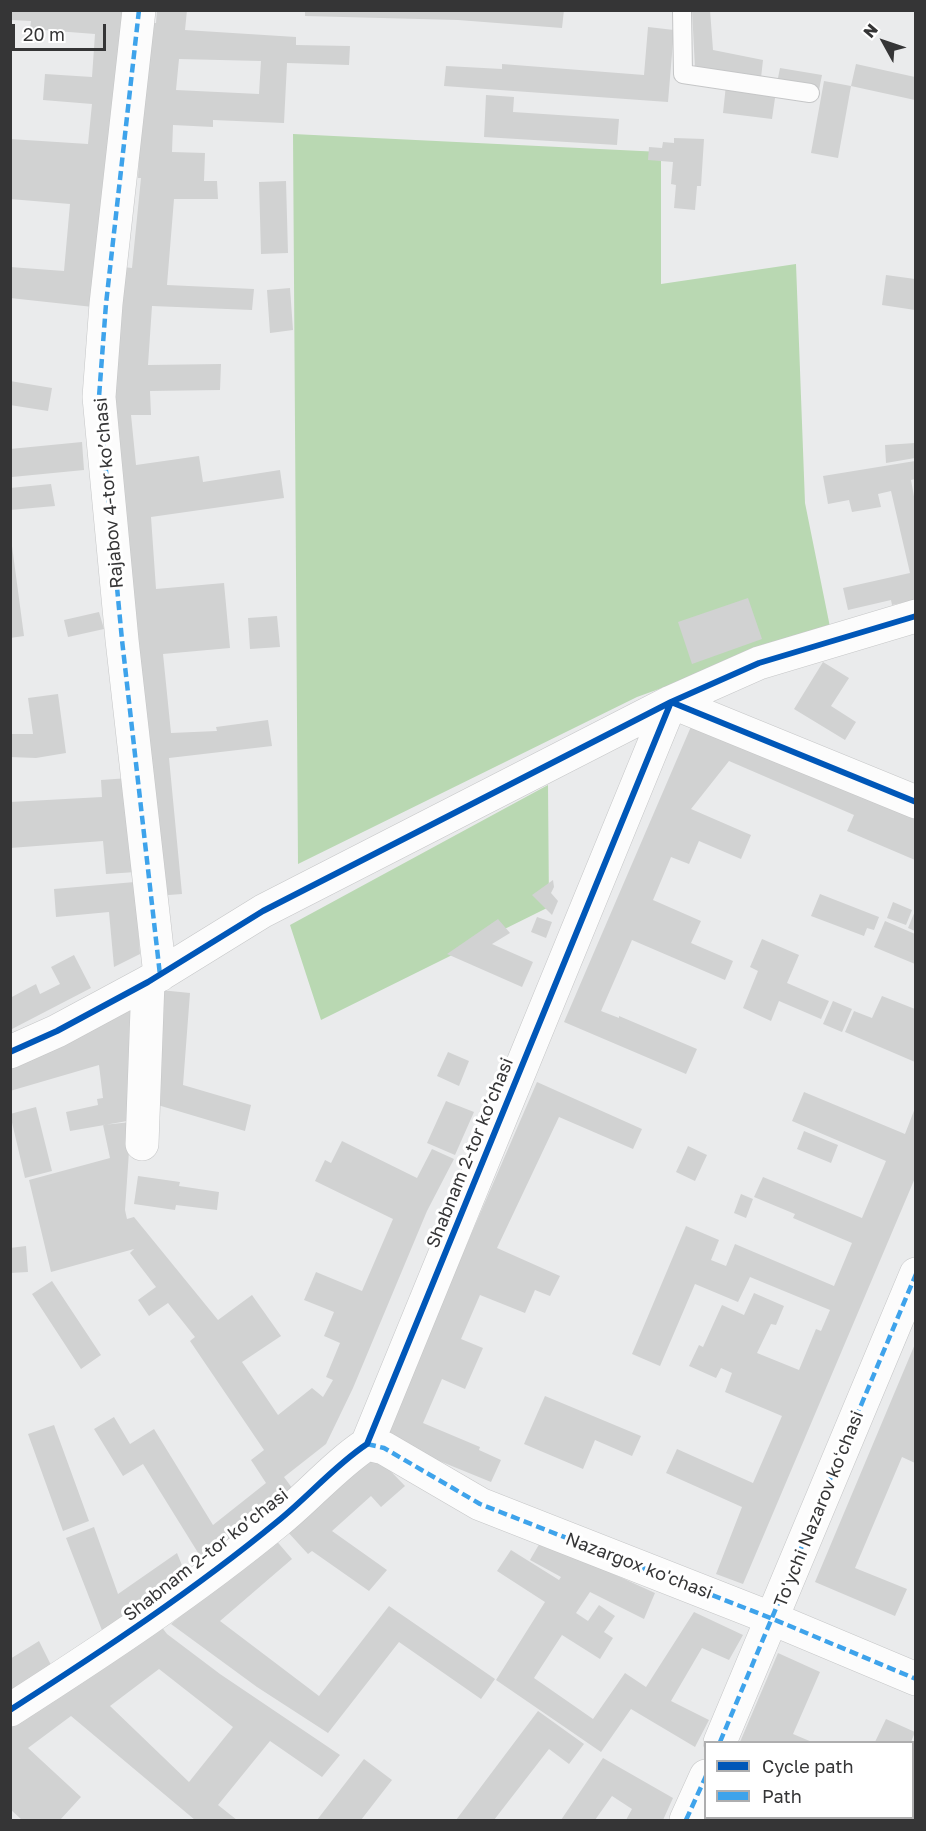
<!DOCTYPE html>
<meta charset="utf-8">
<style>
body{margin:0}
#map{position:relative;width:926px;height:1831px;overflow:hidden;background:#eaebec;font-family:"Golos Text",sans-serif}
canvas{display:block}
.frame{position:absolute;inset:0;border:12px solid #353536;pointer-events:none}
.legend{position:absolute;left:704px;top:1741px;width:210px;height:78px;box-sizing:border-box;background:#fff;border:2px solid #aeaeaf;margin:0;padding:8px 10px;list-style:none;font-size:18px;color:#353536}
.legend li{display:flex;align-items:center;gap:12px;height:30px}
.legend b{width:30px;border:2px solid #aeaeaf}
.north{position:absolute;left:854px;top:12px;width:60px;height:60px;-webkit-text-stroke:4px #fff;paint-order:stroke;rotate:310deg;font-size:16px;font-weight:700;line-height:24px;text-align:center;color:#353536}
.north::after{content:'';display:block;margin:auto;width:21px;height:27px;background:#353536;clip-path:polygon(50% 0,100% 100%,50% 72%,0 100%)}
.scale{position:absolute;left:12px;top:24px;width:94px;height:27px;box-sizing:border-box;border:3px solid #353536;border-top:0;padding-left:8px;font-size:18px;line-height:21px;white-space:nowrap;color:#353536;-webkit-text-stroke:4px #fff;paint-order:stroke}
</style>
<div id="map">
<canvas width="926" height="1831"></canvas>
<div class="frame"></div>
<ul class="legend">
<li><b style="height:8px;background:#0057b8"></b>Cycle path</li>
<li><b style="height:8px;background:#3ea3eb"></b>Path</li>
</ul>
<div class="north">N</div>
<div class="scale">20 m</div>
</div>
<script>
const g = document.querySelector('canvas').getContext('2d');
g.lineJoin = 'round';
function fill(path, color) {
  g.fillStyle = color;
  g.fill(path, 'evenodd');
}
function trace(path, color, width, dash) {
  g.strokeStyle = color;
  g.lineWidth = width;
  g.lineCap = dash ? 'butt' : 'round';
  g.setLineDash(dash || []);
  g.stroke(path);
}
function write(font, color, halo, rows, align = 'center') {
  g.font = font + ' "Golos Text",sans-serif';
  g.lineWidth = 6;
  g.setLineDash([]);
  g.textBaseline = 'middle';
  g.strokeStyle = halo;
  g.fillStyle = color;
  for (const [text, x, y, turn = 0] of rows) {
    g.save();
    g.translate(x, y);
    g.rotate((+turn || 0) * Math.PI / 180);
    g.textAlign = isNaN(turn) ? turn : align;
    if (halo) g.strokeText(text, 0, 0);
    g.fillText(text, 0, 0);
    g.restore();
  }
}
fill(new Path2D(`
 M293,134l368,18v132l135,-20 9,239 25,124 -193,70 -339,167z
 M548,785l1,122 -228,113 -31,-95z`), '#b9d8b2');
fill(new Path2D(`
 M10,10l116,1 -33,296 -83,-9v-31l54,4 6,-67 -60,-5v-60l78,5 4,-40 -49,-4 2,-26 47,3 3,-43 -65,-5 1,-8 -21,-1z
 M157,10h30l-2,20 111,7v8l54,1 -1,19 -62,-2 -3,60 -71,-3v7l-40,-2 -1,27 33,1 -1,28h13l1,18h-44l-7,86 87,4 -2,21 -100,-4 -4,59 73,-1 -1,26 -70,1 1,24h-20l5,50 63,-9 4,26 77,-12 4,28 -133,19 5,72 68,-6 6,65 -67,6 8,79 46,-2 -1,-4 52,-7 4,26 -103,12 13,136 -27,2 -51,-503 19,-126 9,1 9,-90h-3l3,-63 11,-92h4zM179,59l82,2 -2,33 -83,-4z
 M305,10h259l-2,18 -104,-8 -153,-4z
 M692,10h18l3,40 50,10 -2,18 -66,-10z
 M648,27l26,3 -6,72 -224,-16 2,-20 56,3v-5l142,11z
 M856,64l59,13v23l-64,-14 -13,72 -27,-5 13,-72 27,5z
 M780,68l42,7 -3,15 -42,-7z
 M726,85l50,6 -4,28 -49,-6z
 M486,95l28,2 -1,15 106,7 -2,26 -133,-8z
 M674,138l30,1 -3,47h-4l-2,24 -21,-2 2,-23 -5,-1 2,-22 -25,-2 1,-13 13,1 1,-6 11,1z
 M286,181l2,72 -27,1 -2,-72z
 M886,275l29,4v31l-33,-5z
 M290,288l3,42 -23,3 -3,-43z
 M10,381l42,7 -4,23 -38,-6z
 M82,442l2,28 -72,7 -2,-28z
 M915,443v15l-29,5 -1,-18z
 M915,461v18l-4,1 4,22v98l-23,5 -1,-5 -43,10 -5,-22 67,-15 -19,-82 -13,3 3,13 -29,5 -3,-12 -21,4 -5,-28z
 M51,484l4,22 -45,4v-22z
 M10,531l14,105 -14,2z
 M748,598l14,41 -70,25 -14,-42z
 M99,612l5,17 -36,8 -4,-17z
 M277,616l3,31 -30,2 -2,-31z
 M823,662l26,16 -18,28 25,16 -11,18 -51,-31z
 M58,694l8,59 -30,5 -26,-1v-23h23l-5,-36z
 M696,715l219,91v54l-68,-29 7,-16 -125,-54 -38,48 60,26 -10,24 -42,-18 -10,23 -18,-7 -18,43 48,21 -10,22 42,18 -8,19 -93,-40 -31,71 18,7v-2l78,33 -11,25 -122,-52z
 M129,778l7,94 -30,2 -3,-33 -93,7v-46l92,-5 -1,-17z
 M553,880l1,7 -3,6 7,8 -6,14 -20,-20z
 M135,882l5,72 -26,13 -5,-55 -53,5 -2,-28z
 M820,894l59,23 -5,13 -7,-2 -3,8 -53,-20z
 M893,902l19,8 -6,15 -19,-7z
 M915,911v20l-7,-3z
 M537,917l15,5 -6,16 -15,-6z
 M498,919l12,14 -18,11 41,18 -11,25 -75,-33z
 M885,921l30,13v30l-41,-17z
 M762,939l37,16 -12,28 42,18 -8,18 -42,-18 -8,20 -28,-13 15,-37 -8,-4z
 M74,955l17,33 -79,41 -2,-31 26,-14 4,10 20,-10 -9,-17z
 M160,990l30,3 -7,92 68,20 -6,26 -94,-28z
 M882,996l33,13v53l-70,-30 9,-21 18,7z
 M140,999l-7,121 -63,11 -4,-19 32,-7 -1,-6 6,-1 -4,-33 -89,26v-30z
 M833,1001l19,8 -10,23 -19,-8z
 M448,1052l21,9 -10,25 -22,-10z
 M537,1082l105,47 -9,20 -74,-32 -62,131 63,28 -10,20 -15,-6 -10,23 -45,-18 -19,44 22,9 -18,41 -23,-10 -19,44 57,24 -1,3 22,10 -10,22 -108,-44z
 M804,1092l101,42 10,-26v70l-172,406 -27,-10 26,-67 -76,-34 11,-24 76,34 29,-67 -57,-24 7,-19 -11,-5 -5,10 -27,-12 10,-21 4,2 19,-42 22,10 10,-22 30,13 -8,19 -5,-1 -14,29 42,17 17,-41 5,2 9,-21 -80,-33 -12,25 -43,-18 -35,82 -28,-12 54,-128 33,14 -8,20 15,6 9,-22 99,42 18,-43 -59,-25 2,-4 -41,-17 9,-20 99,41 24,-57 -94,-40z
 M446,1101l28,11 -19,43 -28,-12z
 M36,1107l16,64 -27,7 -15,-64z
 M131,1122l-6,88 2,9 7,-2 84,103 34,-25 29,41 -39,26 36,53 34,-27 11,9 10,-17 -7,-3 14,-34 -16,-7 10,-24 -30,-12 12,-28 46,19 31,-72 -78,-38 10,-21 6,3 11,-22 75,37 15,-29 22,10 -27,52 -74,177 -27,56 -42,33 11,15 -90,72 -62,-100 -20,12 -29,-47 20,-12 16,27 24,-15 59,96 53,-42 -15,-23 13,-10 -74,-109 5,-4 -27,-34 -19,13 -11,-16 18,-13 -26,-34 4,-4 -83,23 -22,-92 81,-22 -7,-33z
 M804,1131l34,14 -7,18 -34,-14z
 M688,1146l19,9 -12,26 -19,-9z
 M138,1176l42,6 -1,4 40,6 -2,18 -41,-5 -1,5 -41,-6z
 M741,1194l12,5 -7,19 -12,-5z
 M26,1246l2,26 -18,1v-25z
 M52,1281l49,74 -20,14 -49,-75z
 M915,1344v119l-13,-6 -47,111 52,21 -12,27 -80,-34z
 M545,1396l96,40 -9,20 -37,-16 -12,29 -59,-25z
 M54,1425l35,96 -26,10 -35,-97z
 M371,1451l34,35 -24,21 -10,-11 -39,35 55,39 -18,21 -57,-40 -4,3 -22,-24z
 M94,1527l24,67 59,-41 11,27 -85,53 -37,-95z
 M274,1538l18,21 -72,62 99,75 70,-90 106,73 -14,20 -82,-57 -71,91 -71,-46 -86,-63z
 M541,1541l114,52 -11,26 -54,-27 -14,21 12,8 11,-16 16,11 -11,16 9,6 -13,21 -38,-24 -28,43 59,41 32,-46 21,14 48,-75 49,23 -14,25 -27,-12 -31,53 38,19 -14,27 -64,-38 -30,43 -105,-72 49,-78 -48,-31 14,-21 48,30 2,-3 -31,-17z
 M157,1621l10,13 53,40 120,81 -18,22 -52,-36 -52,64 19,15h-42l-124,-104 -43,32 53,49 -21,23h-38l-12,-11v-89zM159,1669l74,58 -44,55 -79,-76z
 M39,1641l15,30 -44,24v-36z
 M778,1653l42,19 -27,62 19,8h-72z
 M538,1711l46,33 -15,20 -20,-15 -55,71h-38z
 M886,1719l29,13 -4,10h-36z
 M603,1758l70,40 -10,22h-37l6,-11 -20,-13 -17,24h-34z
 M364,1759l28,21 -31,40h-44z
 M912,1779l3,1v40l-12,-2h9z
 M707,1818h35l-1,2h-35z`), '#d1d2d2');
const service = new Path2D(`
 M682,10l1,64 127,19`);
const minor = new Path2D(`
 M139,10l-33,294 -7,93 23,243 38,335
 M10,1052l47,-21 91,-49 115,-71 408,-209 245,100
 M142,1144l6,-162
 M367,1444l17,4 96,56 293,115 143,60
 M10,1710c92,-59 183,-119 268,-189 31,-25 56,-55 89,-77l304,-742 88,-39 157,-47
 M720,1742l196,-468
 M686,1820l20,-44`);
trace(service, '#c5c6c7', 20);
trace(minor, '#c5c6c7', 34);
trace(service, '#fcfcfc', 18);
trace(minor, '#fcfcfc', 33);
trace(new Path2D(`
 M139,10l-33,294 -7,93 23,243 38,335
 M367,1444l17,4 96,56 293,115 143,60
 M720,1742l196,-468
 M686,1820l20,-44`), '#3ea3eb', 4.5, [9, 4.5]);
trace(new Path2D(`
 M10,1052l47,-21 91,-49 115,-71 408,-209 245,100
 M10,1710c92,-59 183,-119 268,-189 31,-25 56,-55 89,-77l304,-742 88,-39 157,-47`), '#0057b8', 6);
write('18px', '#353536', '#fff', [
 ["Rajabov 4-tor koʼchasi",109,493,-95],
 ["Shabnam 2-tor koʼchasi",470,1153,-68],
 ["To'ychi Nazarov koʻchasi",819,1509,-68],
 ["Shabnam 2-tor koʼchasi",206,1555,-38],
 ["Nazargox ko'chasi",639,1566,21]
]);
</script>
